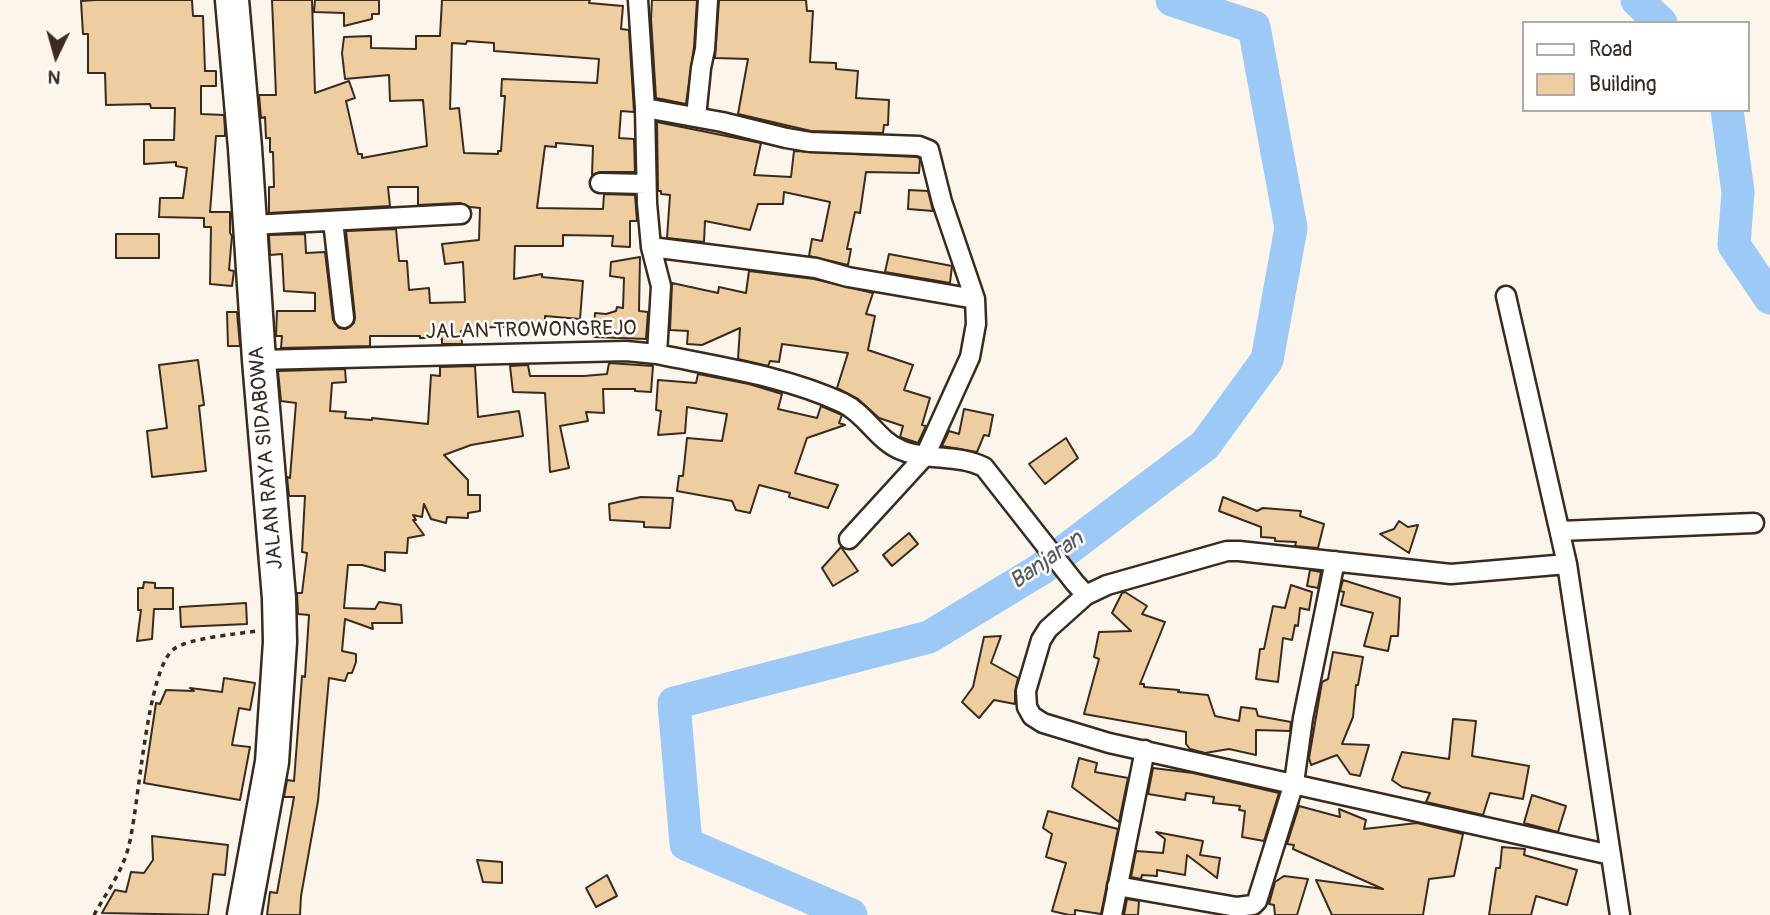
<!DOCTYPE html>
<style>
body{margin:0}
#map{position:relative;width:1770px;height:915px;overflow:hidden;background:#fcf5ec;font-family:Pangolin,sans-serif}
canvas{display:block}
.legend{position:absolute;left:1522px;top:21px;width:228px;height:91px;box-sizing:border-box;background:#fff;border:2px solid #b1aaa5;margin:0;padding:9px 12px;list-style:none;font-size:21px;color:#3b2a1e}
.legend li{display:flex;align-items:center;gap:14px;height:35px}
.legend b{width:35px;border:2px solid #b1aaa5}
.north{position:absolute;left:21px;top:21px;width:70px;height:70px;-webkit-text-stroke:5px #fff;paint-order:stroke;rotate:185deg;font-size:19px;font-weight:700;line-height:28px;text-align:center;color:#3b2a1e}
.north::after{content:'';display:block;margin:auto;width:24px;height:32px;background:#3b2a1e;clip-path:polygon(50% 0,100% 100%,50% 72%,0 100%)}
</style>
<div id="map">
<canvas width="1770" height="915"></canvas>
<ul class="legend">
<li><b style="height:9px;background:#fff"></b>Road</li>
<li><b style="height:19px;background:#eecea0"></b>Building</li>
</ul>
<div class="north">N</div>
</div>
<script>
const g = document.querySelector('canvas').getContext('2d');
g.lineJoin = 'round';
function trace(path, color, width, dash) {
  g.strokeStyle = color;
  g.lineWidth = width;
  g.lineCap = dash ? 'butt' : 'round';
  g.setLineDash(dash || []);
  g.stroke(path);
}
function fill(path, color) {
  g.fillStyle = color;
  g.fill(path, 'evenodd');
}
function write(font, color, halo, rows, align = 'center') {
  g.font = font + ' Pangolin,sans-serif';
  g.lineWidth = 5;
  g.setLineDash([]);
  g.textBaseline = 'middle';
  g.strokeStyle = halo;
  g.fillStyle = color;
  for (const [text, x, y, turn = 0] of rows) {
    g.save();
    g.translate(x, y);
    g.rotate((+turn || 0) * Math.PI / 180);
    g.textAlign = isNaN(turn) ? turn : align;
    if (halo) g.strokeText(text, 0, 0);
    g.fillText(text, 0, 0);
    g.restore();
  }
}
trace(new Path2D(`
 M1637,0l24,23
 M1727,110l11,82 -4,53 36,53
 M851,915l-165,-71 -12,-141 255,-66 112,-68 164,-124 62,-85 24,-132 -37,-201 -82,-27`), '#9cc9f6', 33);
const building = new Path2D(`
 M96,0h96l1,16h10l2,55h11v15h-15v28l23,1 1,15v6h-9l-6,76h20v21l2,3 -3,34 5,1 -2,15 -22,-2 1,-57h-7v-9l-45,-1 1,-19h23l4,-30 -11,-2v-4l-32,2v-24h30l1,-32h-24l-1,-4 -44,1 -1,-32h-17v-39h-5l-2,-33z
 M272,0h40l3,93 34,-12 6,17 -9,3 12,53h4v4l65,-12 -4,-46 -33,1 -1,-26 -44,4 -3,-26 2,-16 27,-1v12l45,1v-13h24l2,-36h148l-1,3 34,3 -2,23 8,1 5,82 -13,-1 -2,27 15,1 1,33h-35l-8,3 1,-29 -37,-3v4l-11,-1 -8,62 66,1 1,-15 31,1 2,26h-7v26l-18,-1 1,-10 -50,-1v11h-48l-1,33 28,-5v3l41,4 -3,38 -35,-3v9l-70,3 1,2 -15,1 1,13h-20v-5l-2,-1h-20v-2h-50v10l-89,2 1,-12h-6l1,-25h38v-18l-31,-2 -2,-37 -12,1 -1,-20 36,-1 1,19 19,-1 8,68 6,8 7,1 8,-6 1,-6 -9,-86 50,-2 3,32h8l2,29 20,-2 1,15 35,-1 -2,-40 -18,2 -3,-20 37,-4 1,-32 -10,-1 -10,-4 -42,2v-18h-30l2,19 -121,7v-26h5l-1,-35h-3v-14h-4l-1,-21 -4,1 -2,-23h17zM467,41l27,2v8l105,8 -2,24 -95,-4 -1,17h4l-4,55h-3v3l-34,-1 -5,-45 -9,1 2,-66 14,1z
 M315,0h64v14h-7v5l-28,7v-13l-30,-1z
 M652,0h45l-3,47 -8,57 -30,-6 -5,-79z
 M719,0h87l1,11h6l-3,51 26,1v6l22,2 -2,27 33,2 -1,25h-4l-1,8 -72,-2 -73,-17 10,-55 -33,-1z
 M657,122l104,21 -7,32 37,2 3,-26 123,6 3,2 -1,14 -53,-1 -6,41 -5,-1 -8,37h4l-3,16 -39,-9 3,-17 10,2 8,-39 -46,-10 -1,12h-25l-8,26 -45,-9 -1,21 -37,-4 3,-43 -9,-1v-3h-3z
 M909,190l19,1 5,20 -25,-2z
 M116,234h43v24h-43z
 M889,254l63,12 -2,17 -65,-11z
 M640,257l-1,54 9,1 -2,27 -53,-2 2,-24 11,1 10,-3 1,-4 6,1 1,-30 -14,-2 1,-14z
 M749,271l65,8 59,14 -7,21 9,2 -7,34 45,15 -9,25 26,8 -8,27 4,1 -8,17 -18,-6 3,-11 -24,-8 -21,-19 -21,-11 11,-35 -66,-9 -3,18 -9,-1 -2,5 -30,-7 2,-31 -38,17 -15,-1 1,-13 -18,-1 2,-47 46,10 1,-6 27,6z
 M227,312h10l3,34h-12z
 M198,360l6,45 -5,1 7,65 -54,6 -5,-46 20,-3 -8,-63z
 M609,363l44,3 -2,26 -16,-1v-2h-32l1,24 -18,-1 2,9 -28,5 9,42 -19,4 -5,-79 -32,-1 -3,-26 18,-1 2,11h54l23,-2z
 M475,366l3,51 41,-6 4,25 -52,9 -27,10 24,25v15h12v16l-12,2v5l-21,-1 -1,6 -15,-4 -7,-15 -2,13 -9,-2 3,5h-3l11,15 -16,3 -1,15 -22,-1v19l-23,-6h-14l-4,43 31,1 4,-7 22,3 1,18h-30l1,6 -28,-10 -3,32 14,3v8l-4,11h-4l-3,8 -16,-3 -11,123 -17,95 -1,19h-33l3,-23 7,1 17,-96h-10l3,-17 7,1 8,-105 3,1 4,-62 -11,-1 -1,-21h5l5,-40 -5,-1 3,-56h-16l-2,-19 3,1 6,-75 -15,-2 -3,-30 67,-2 1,13 -14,1 -2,28 16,1 -1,6 27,2v-2l56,6 3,-49 9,1v-9z
 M698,374l51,10 33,10 -4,15 39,9 4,-12 21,9 -3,8 6,2 -38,13 -12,35 43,12 -10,23 -39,-11 1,-4 -31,-8 -9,28 -14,-3 -4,-9 -55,-10 2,-15h4l4,-38 35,3 5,-27 -40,-7 -2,26 -27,2 3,-24 -5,-1 2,-30 38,3z
 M964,409l29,6 -4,21 -5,-1 -7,17 -35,-6 7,-15 10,3z
 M1066,438l12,20 -33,26 -16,-20z
 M641,497l32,1 -3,30 -26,-1v-5l-34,-2 -1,-16z
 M1223,497l34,14 6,-3 38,3 -1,5 24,8 -6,24 -23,-2 1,-4 -21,-1v-3l-14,-1v-10l-42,-16z
 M1399,521l9,6 10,-2 -9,28 -29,-19 14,-5z
 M909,533l9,11 -26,22 -9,-11z
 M841,547l17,24 -25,15 -11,-18z
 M1310,570l11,2 -3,16 -11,-2z
 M1343,580l57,18 -2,38h-7l-3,15 -24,-5 9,-33 -32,-8 3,-13 -4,-1z
 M144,582l11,1v5h18v21h-19l-2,30 -15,2 4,-31h-3v-22h5z
 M1291,585l21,7 -3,18 -9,-2 -2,18 -3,-1 -3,15 -9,-2 -5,44 -22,-3 4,-30h4l9,-43 12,2z
 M1125,592l22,14 -5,8 23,8 -25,62h4v3l35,3 -1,2 30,3 7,21 24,5 2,-14 15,2 2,7 33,6 -1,9 -34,-1v25l-27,-6 -24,4 -15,-4 -4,-5v-12l-102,-18 15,-55 -5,-2 5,-25 32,-1 -19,-18 10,-20z
 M246,603l1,21 -66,3 -1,-20z
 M1001,636l-10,27 27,15 -3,13v13l-21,-4 -15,18 -17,-16 11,-15 11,-50z
 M1333,652l30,5 -5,28h-2l-3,32 -11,27 27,1 -9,31 -10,-2 -13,-19 -26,10 -2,-7 13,-76 6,-3z
 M224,678l31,5 -5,27 -11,-2 -7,37 18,2 -10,53 -96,-17 12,-80 4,1 6,-14 28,1 -4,-3 32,4z
 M1453,719l23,2 -4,35 57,10 -6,33 -33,-6 -7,22 -57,-13 4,-9 -28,-6 -10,-7 10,-28 47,7z
 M1079,758l18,5 -2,9 33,6 -9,44 -47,-35z
 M1153,768l40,5 86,20 -15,48 -22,-4 3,-26 -6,-1 1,-4 -27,-3 1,-6 -28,-4 -1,7 -37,-6z
 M1532,795l34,11 -8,26 -34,-9z
 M1299,806l41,11 -1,-8 27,11 -2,9 53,-6 46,11 -9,42 -25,3 -6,36h-91l-16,-35 67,9 -90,-40 1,-4 -7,-1z
 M1048,811l70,18 -17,85 -26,-4v5h-6l-17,-4 14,-48 -20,-6 6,-23 -9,-6z
 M1156,832l47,9 -3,14 20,3 -3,20 -30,-23 -2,20 -28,-5v6l-15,-1 -1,4 -10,-2 5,-26 27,2 2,-14z
 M152,836l76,9 -3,30 -12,-1 -5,41 -106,-2 13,-23 11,2 5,-20 13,1 9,-13z
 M1502,847l23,2 -1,6 53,15 -10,35 -31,-9 -5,19h-42l7,-47h4z
 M477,860l25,2v21l-19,-1z
 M607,875l10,21 -21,11 -10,-19z
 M1284,876l24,3 -11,36h-22l-1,-10 -5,-1 6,-22z
 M1127,899l12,2 -1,14h-14z`);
fill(building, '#eecea0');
trace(building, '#3b2a1e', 2);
const street = new Path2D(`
 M645,108l77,14 64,16 24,4 109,4 10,4 13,52 33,97 1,25 -6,33 -45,99 -76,83
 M696,117l5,-49 4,-19 3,-49
 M600,183l46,1
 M333,221l11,97
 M251,225l210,-11
 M651,247l165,21 32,9 127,22
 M1506,296l61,268
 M657,354c62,13 128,22 186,49 23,11 35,38 58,47 26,11 57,4 83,17l91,116 11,12
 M259,360l367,-9 31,3 4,-68 -10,-39 -4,-44 -2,-95 -7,-108
 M1560,531l194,-8
 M1611,855l-502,-112 -66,-20 -11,-7 -5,-9 -1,-16 15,-51 7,-11 38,-34 21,-10 120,-34h12l212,23 116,-10 53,351
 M1117,886l120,21 16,-2 4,-4 37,-118 9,-65 32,-157
 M1112,915l33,-165`);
const highway = new Path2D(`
 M232,0l13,148 14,212 20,238 1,44 -8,120 -28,153`);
trace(street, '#3b2a1e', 23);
trace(highway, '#3b2a1e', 37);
trace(new Path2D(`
 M94,915c12,-22 27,-41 34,-66 11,-38 18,-180 46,-200 15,-11 63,-15 83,-18`), '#3b2a1e', 3.5, [5, 5]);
trace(street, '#fff', 18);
trace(highway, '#fff', 32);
write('21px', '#3b2a1e', '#fff', [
 ["JALAN TROWONGREJO",531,331,-1],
 ["JALAN RAYA SIDABOWA",267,458,-95]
]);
write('italic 23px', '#585a5f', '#fff', [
 ["Banjaran",1047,561,-35]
]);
</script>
